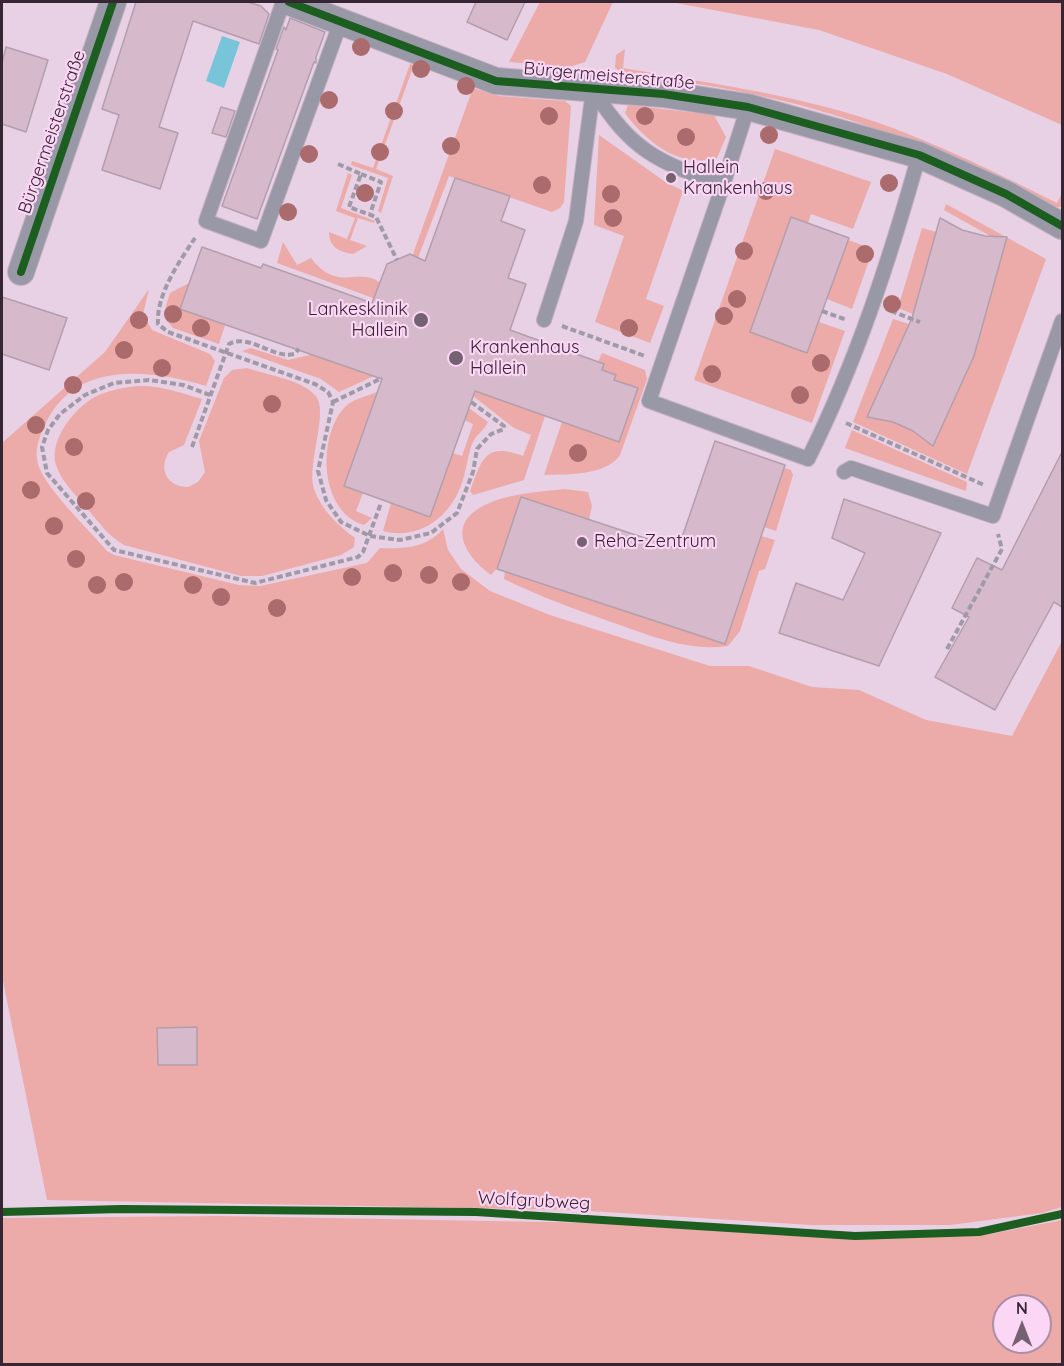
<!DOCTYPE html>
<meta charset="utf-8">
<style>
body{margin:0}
#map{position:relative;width:1064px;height:1366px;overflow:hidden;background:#e8d0e5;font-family:Quicksand,sans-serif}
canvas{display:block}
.frame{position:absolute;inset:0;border:3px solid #362533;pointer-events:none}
.north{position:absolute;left:992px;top:1294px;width:60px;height:60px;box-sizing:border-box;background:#fbd6f5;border:2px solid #ac8fa7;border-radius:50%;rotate:0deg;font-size:16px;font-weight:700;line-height:24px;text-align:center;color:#362533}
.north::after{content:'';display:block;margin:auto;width:21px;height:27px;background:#746171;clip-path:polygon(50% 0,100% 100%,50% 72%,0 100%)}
</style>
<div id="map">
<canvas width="1064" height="1366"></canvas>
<div class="frame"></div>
<div class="north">N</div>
</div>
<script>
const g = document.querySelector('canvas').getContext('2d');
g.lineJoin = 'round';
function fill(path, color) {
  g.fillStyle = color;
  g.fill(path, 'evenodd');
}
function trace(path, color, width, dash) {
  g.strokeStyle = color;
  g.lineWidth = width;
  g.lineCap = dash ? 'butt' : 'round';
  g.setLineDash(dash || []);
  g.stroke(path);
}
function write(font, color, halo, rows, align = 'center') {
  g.font = font + ' Quicksand,sans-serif';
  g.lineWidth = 4.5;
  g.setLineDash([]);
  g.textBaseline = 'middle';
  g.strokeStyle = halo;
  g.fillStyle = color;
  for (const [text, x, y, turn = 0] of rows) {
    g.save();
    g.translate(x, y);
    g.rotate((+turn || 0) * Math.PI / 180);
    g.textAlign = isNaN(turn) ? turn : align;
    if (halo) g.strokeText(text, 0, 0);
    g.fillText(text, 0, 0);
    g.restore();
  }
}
fill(new Path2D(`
 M540,2h73l-28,60 -16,5 -60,-5z
 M671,2h391v123l-115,-51 -128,-44z
 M625,49l-2,19c84,15 169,26 250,53 64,22 124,52 184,82l5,-10v14h-8c-89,-42 -179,-85 -275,-107 -51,-13 -105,-19 -157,-28l-7,-4 1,-13z
 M410,64l4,1 -38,104 17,7 -12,37 -3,-2 10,-33 -37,-13 1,-4 21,7z
 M473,88l26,8 66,5 6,5 -7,96 -4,6 -8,4 -103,-36 -31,82 -5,-2 1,-5z
 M628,105l86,10 12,22 -9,21c-37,11 -71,-16 -92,-45z
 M599,135l65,46 19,10 -37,108 18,7 -14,37 -55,-21 29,-86 -30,-11z
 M775,149l96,33 -18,47 -42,-15 -3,9 -17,-6 -41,115 57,21 12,-31 26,9 -33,92 -118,-43z
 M348,173l4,2 -11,33 34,13 -1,2 -16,-5 -8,22 17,6 -14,8c-14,-2 -24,-7 -24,-22l18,7 8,-21 -19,-7z
 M946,204l100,55 -79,215 -114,-52 40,-103 16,5 -16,98 20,9 20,15 42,-92 32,-117h-15l-48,-27z
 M922,228l14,4 -23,82 -15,-6z
 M848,240l25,9 -21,60 -25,-10z
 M283,242l14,23 14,-7c27,35 47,9 68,24 6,5 12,17 16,24l-118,-43z
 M189,283l-9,26 45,16 -6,19 -46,-16 -8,-9v-10l5,-16z
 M149,289l-6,25 9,16 58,24 5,7 -9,25c-55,-17 -133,-26 -161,39 -6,13 -11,25 -7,39 6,23 52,67 69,87l7,4 125,30 21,1 107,-23 13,-15c25,1 46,0 63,-19l5,21 13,19 29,22 60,24 160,51h39l63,21 47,3 67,30 86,16 50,-95v566l-20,6 -92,12h-139l-237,-15 -527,-10 -45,-224v-533l103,-91z
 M251,348l37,12 26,-6 60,22 -35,16 -18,-13 -79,-28z
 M602,353l43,17 2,9 -27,76c-14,21 -53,19 -76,20l18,-53 57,20 19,-53 -24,-9 2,-5 -14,-5 -4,-8z
 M247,368c20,7 53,11 68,27 15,15 -9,69 -1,94 7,20 24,37 41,49l-1,9 -13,8 -79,21h-21l-117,-31c-16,-9 -27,-25 -39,-39 -10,-12 -24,-25 -29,-41 -8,-25 21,-61 43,-70 9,-4 22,-7 31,-8 24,-4 50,6 72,12l-18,46 -15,7c-11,17 -2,35 19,35l10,-5 7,-10 -6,-31 25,-63 8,-8z
 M475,391l70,25 -21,64 -51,15 -3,-4c12,-32 15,-49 53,-35l8,-21 -17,-7 -41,-32z
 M377,392l-33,94 19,7 -7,18 16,7 -8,7c-46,-14 -47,-92 -17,-120 7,-6 21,-9 30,-13z
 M469,408l19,14c-4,9 -12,12 -16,22 -5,14 -6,30 -12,44 -13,32 -43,52 -77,43l8,-28 38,14 24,-64 9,3 11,-32 -9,-4z
 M852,430l115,52 -1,9 -121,-43z
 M784,468l7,2 2,5 -17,56 -12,-4z
 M565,489l23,3 4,14 -3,13 -68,-22 -24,71 -6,7c-27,-20 -46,-52 -4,-71 24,-11 52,-12 78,-15z
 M761,536l14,4 -10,29 -6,2 -19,60 -12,15c-41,6 -78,-11 -117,-24 -37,-13 -72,-26 -107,-43l1,-8 220,73z
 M220,1216l381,7 283,16 101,-4 77,-15v144h-1060v-146zM1004,1306h36v36h-36z`), '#ecaaa8');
fill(new Path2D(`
 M222,36l18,6 -16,46 -18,-7z`), '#78c5da');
const building = new Path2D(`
 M136,2h111l14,4 8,8 -10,30 -66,-23 -34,106 19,6 -18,56 -58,-19 17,-55 -17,-6z
 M476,2h49l-18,38 -40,-18z
 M290,18l35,14 -9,25v6l-2,-1 -57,157 -35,-13 56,-156 -2,-1 8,-22 2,3z
 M6,47l42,13 -22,72 -24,-8v-61z
 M221,107l14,4 -9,26 -14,-4z
 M455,178l55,18 -9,25 24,9 -17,48 18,6 -16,46 94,34 -2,6 14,5 -2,5 24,8 -19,54 -144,-51 -45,126 -86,-31 38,-107 -202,-70 22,-62 59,21 2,-4 109,39 15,-39 23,-10 15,7z
 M791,217l58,21 -42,115 -57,-21z
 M940,218l22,12 23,6 22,1 -33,119 -41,90 -20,-15 -20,-9 -26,-5 45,-99z
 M2,297l65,21 -18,52 -47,-16z
 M715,441l70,24 -60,179 -228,-75 24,-72 157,52z
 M1062,452v155l-8,-5 -59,108 -60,-33 34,-60 -17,-9 25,-50 25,12z
 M844,499l97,34 -62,133 -100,-33 17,-50 47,17 22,-47 -33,-15z
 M197,1027v38h-39l-1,-37z`);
fill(building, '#d6bacb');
trace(building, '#b39eac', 1.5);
const service = new Path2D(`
 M283,2l-77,219 55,20 80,-220
 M593,90c40,62 63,71 130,95l25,-78
 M723,185l-74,216 159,58c48,-96 82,-200 111,-304
 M544,320l32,-99 17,-131
 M844,472l7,-4 142,48 69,-195`);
const minor = new Path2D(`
 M289,2l207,79 167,13 85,13 171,48 87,39 56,32
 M21,272l92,-270`);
trace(service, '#c3afc0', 16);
trace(minor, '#c3afc0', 28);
trace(new Path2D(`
 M338,164l23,10 -12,33 27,10 21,43
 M361,174l20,8 -11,32
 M195,238c-16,24 -39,57 -37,86l10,8 147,52 13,8 5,10 -15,69 8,29 15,22 29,14 30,4 31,-7 26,-20 16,-41 4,-23 14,-15 13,-5v-3l-33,-24
 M822,311l25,9
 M891,311l29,11
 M562,326l83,30
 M210,395l-27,-10 -34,-5 -35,3 -29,12 -25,19 -12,16 -6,17 5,26 67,77 141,33 103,-26 5,-5 18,-49
 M333,402l49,-24
 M846,423l138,62
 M192,447l37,-103c21,-11 43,15 65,10l5,-5
 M947,649l55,-100 -4,-15`), '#a09aa8', 4, [6, 3]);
trace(service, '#9998a7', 14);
trace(minor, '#9998a7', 26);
trace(new Path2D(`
 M289,2l207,79 167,13 85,13 171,48 87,39 56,32
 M21,272l92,-270
 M2,1212l120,-3 354,3 379,24 124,-4 83,-18`), '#1b5e20', 8);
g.fillStyle = '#ab6b6c';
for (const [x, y] of [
 [361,47],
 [421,69],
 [466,86],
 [329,100],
 [394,111],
 [549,116],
 [645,116],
 [769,135],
 [686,137],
 [451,146],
 [380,152],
 [309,154],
 [889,183],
 [542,185],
 [766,191],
 [365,193],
 [611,194],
 [288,212],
 [613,218],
 [744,251],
 [865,254],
 [737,299],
 [892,304],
 [173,314],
 [724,316],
 [139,320],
 [201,328],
 [629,328],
 [124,350],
 [821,363],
 [162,368],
 [712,374],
 [73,385],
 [800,395],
 [272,404],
 [36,425],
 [74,447],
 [578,453],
 [31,490],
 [86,501],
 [54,526],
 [76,559],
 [393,573],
 [429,575],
 [352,577],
 [124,582],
 [461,582],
 [97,585],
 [193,585],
 [221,597],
 [277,608]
]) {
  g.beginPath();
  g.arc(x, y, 9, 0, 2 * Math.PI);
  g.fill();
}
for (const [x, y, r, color] of [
 [671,178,6,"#746171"],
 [421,320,8,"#746171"],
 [456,358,8,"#746171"],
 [582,542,6,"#746171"]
]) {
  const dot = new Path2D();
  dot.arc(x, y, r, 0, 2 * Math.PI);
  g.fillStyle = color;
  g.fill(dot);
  trace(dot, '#fbd6f5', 2);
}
write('18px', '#362533', '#fbd6f5', [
 ["Bürgermeisterstraße",609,76,5],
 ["Bürgermeisterstraße",52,132,-71],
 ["Wolfgrubweg",534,1201,3]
]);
write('18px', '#362533', '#fbd6f5', [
 ["Hallein",683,168],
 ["Krankenhaus",683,189],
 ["Lankesklinik",408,310,"right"],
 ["Hallein",408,331,"right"],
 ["Krankenhaus",470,348],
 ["Hallein",470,369],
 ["Reha-Zentrum",594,542]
], 'left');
</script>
